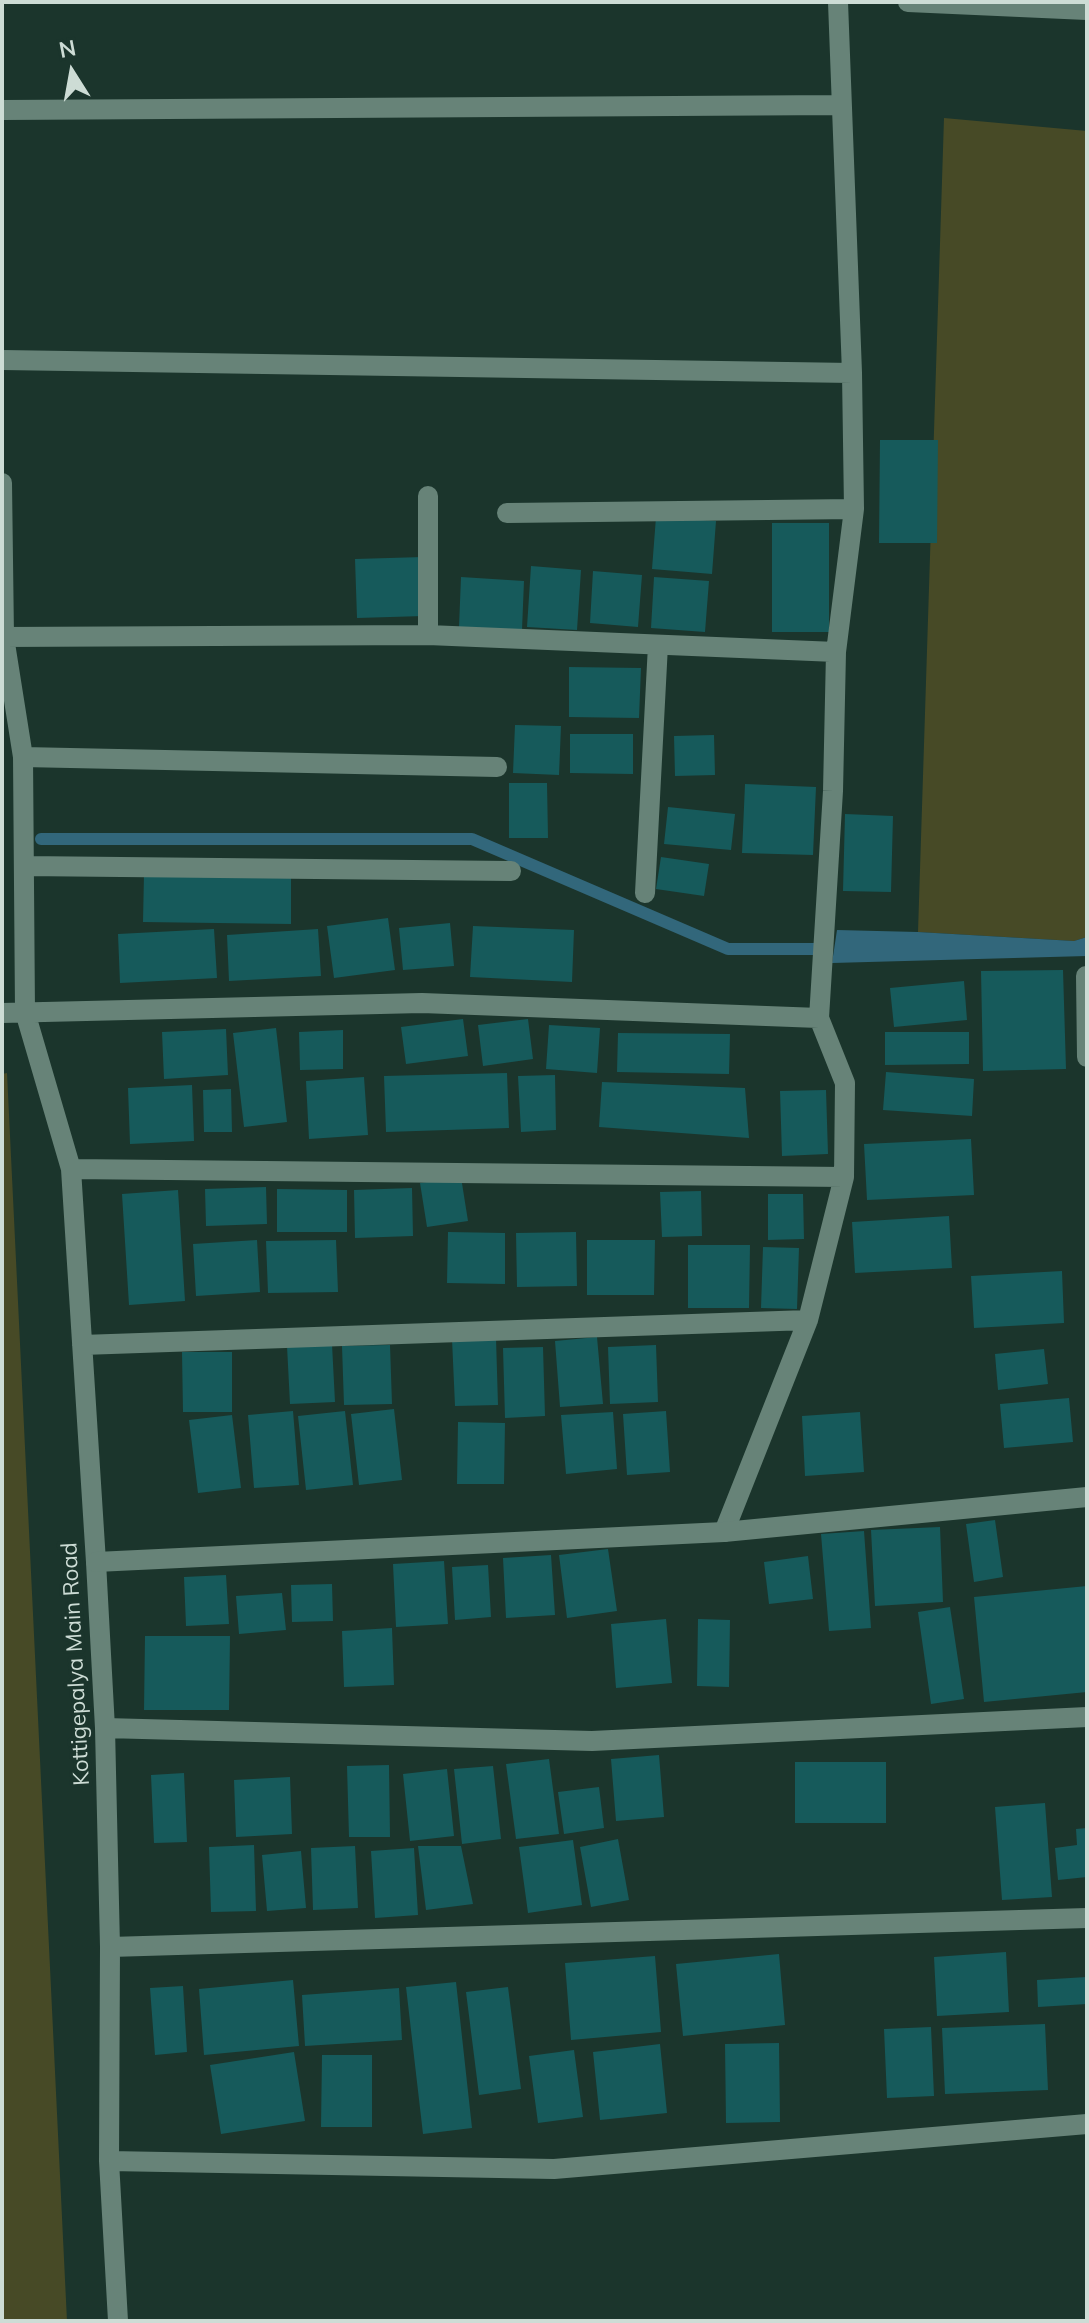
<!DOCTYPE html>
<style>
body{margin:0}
#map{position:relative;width:1089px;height:2323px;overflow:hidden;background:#1b352c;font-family:Mulish,sans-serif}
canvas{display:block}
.frame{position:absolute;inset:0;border:4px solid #cddcd5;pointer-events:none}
.north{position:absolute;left:32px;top:32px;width:80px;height:80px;-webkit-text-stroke:6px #1b352c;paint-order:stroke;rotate:349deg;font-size:22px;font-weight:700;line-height:32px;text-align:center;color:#cddcd5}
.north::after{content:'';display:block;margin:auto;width:28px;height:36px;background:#cddcd5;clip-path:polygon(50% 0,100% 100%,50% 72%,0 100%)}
</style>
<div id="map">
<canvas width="1089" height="2323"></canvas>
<div class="frame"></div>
<div class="north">N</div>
</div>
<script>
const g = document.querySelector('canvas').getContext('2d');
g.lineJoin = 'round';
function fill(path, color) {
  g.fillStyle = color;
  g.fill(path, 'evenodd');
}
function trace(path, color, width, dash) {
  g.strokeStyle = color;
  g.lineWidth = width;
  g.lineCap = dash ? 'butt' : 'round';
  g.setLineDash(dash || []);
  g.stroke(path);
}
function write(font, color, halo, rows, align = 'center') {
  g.font = font + ' Mulish,sans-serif';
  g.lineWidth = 7;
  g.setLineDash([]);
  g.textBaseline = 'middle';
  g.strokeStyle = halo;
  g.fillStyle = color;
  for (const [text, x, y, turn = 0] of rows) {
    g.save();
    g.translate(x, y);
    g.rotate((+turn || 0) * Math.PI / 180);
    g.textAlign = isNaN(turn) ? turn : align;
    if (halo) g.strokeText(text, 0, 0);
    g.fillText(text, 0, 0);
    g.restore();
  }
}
fill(new Path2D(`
 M944,118l143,13v806l-13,4 -156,-9z
 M7,1073l60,1248h-65v-1247z`), '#474a26');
fill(new Path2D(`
 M837,930l81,2 156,9 13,-4v19l-255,7z`), '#32677b');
trace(new Path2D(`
 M41,839h431l256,110h99`), '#32677b', 12);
fill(new Path2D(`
 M880,440h58l-1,103h-58z
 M656,517l60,4 -4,53 -60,-5z
 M772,523h57v109h-57z
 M423,557l1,59 -67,2 -2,-59z
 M531,566l50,4 -4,60 -50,-3z
 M593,571l49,4 -4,52 -48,-4z
 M461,577l63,4 -2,49 -63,-3z
 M654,577l55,4 -4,51 -54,-4z
 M569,667l72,1 -2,50 -70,-1z
 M515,725l46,1 -2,49 -46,-2z
 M570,734h63v40l-63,-1z
 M714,735l1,40 -40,1 -1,-40z
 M509,783h38l1,55h-39z
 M745,784l71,3 -3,68 -71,-2z
 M668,807l67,7 -4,36 -67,-6z
 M845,814l48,2 -2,76 -48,-1z
 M661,857l48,7 -5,32 -48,-7z
 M144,874l147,2v48l-148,-2z
 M388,918l7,52 -61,8 -7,-52z
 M450,923l4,43 -51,4 -4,-42z
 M473,926l101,4 -2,52 -102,-5z
 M214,929l3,49 -97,5 -2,-49z
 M318,929l3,47 -92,5 -2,-46z
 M1063,970l3,99 -83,2 -2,-100z
 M964,981l3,39 -73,7 -4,-39z
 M463,1019l5,37 -62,8 -5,-37z
 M528,1019l5,40 -50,7 -5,-41z
 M549,1025l51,3 -3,45 -51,-4z
 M276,1028l11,94 -43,5 -11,-94z
 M226,1029l2,46 -64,4 -2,-47z
 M343,1030v39l-43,1 -1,-38z
 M885,1032h84v32l-84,1z
 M618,1033l112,1 -1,40 -112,-2z
 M886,1072l88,7 -2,37 -89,-6z
 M507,1073l2,55 -123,4 -2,-56z
 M555,1075l1,55 -35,2 -3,-56z
 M364,1077l4,58 -59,4 -3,-58z
 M602,1082l143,6 4,50 -150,-11z
 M192,1085l2,56 -64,3 -2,-56z
 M231,1089l1,43h-28l-1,-42z
 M826,1090l2,64 -46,2 -2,-65z
 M971,1139l3,56 -107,5 -3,-56z
 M461,1177l7,44 -41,6 -7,-44z
 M266,1187l1,37 -61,2 -1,-37z
 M412,1188l1,48 -58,2 -1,-48z
 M277,1189l70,1v42h-70z
 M178,1190l7,111 -56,4 -7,-111z
 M701,1191l1,45 -40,1 -2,-45z
 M768,1194h35l1,45 -36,1z
 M949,1216l3,52 -97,5 -3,-51z
 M448,1232l57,1v51l-58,-1z
 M576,1232l1,54 -60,1 -1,-54z
 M257,1240l3,52 -64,4 -3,-52z
 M336,1240l2,52 -70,1 -2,-52z
 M587,1240h68l-1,55h-67z
 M688,1245h62l-1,63h-61z
 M763,1247l36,1 -2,61 -36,-1z
 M1062,1271l2,52 -90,5 -3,-52z
 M597,1337l6,67 -43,3 -5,-66z
 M496,1338l2,67 -43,1 -3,-67z
 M332,1344l3,58 -45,2 -3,-58z
 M390,1345l2,59 -48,1 -2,-59z
 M656,1345l2,57 -48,2 -2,-57z
 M543,1347l2,69 -40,2 -2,-70z
 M1044,1349l4,35 -50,6 -3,-36z
 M182,1352h50v60h-49z
 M1069,1398l4,44 -69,6 -4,-44z
 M394,1409l8,71 -43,5 -8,-71z
 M293,1411l6,74 -45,3 -6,-73z
 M345,1411l8,74 -47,5 -8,-74z
 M666,1411l4,61 -43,3 -4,-61z
 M613,1412l4,57 -51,5 -5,-59z
 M860,1412l4,60 -59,4 -3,-60z
 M232,1415l9,73 -43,5 -9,-73z
 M458,1422l47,1 -1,61h-47z
 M995,1520l8,57 -29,5 -8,-58z
 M940,1527l3,75 -68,4 -4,-76z
 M864,1531l7,97 -42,3 -8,-97z
 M608,1549l9,62 -50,7 -8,-63z
 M551,1555l4,60 -49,3 -3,-60z
 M808,1556l5,43 -44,5 -5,-42z
 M444,1561l4,63 -52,3 -3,-63z
 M488,1565l3,52 -36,3 -3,-53z
 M226,1575l3,49 -43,2 -2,-49z
 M332,1584l1,37 -41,1 -1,-37z
 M1087,1586v106l-103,10 -10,-105z
 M282,1593l4,37 -47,4 -3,-38z
 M950,1607l14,92 -33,5 -13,-92z
 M666,1619l6,64 -56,5 -5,-64z
 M698,1619l32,1 -1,67 -32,-1z
 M392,1628l2,57 -50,2 -2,-56z
 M145,1636h85l-1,74h-85z
 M659,1755l5,62 -48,4 -5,-62z
 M549,1759l10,75 -43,5 -10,-75z
 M795,1762h91v61h-91z
 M389,1765l1,72h-41l-2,-71z
 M493,1766l8,73 -39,5 -8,-75z
 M447,1769l7,67 -44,5 -7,-67z
 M184,1773l3,69 -33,1 -3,-68z
 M290,1777l2,57 -56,3 -2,-57z
 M599,1787l5,41 -40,6 -6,-42z
 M1045,1803l7,94 -50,3 -7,-93z
 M1087,1828v49l-29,3 -3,-32 22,-3 -1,-16z
 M618,1839l11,61 -38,7 -11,-60z
 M573,1840l9,65 -54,8 -9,-66z
 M254,1845l2,66 -45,1 -2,-65z
 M355,1846l3,62 -45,2 -2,-62z
 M418,1846h43l12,58 -47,6z
 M414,1848l4,67 -43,3 -4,-67z
 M301,1851l5,57 -39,3 -5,-56z
 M1006,1952l3,60 -72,4 -3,-59z
 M779,1954l6,71 -102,11 -7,-72z
 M655,1956l6,76 -90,8 -6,-77z
 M1087,1977v27l-49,3 -1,-27z
 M293,1980l6,66 -95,9 -5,-66z
 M456,1982l16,146 -49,6 -17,-147z
 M183,1986l4,66 -32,3 -5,-67z
 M508,1987l13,102 -42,6 -13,-103z
 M399,1988l3,52 -97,6 -3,-51z
 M1045,2024l3,66 -103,4 -3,-66z
 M931,2027l3,69 -47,2 -3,-69z
 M779,2043l1,79 -54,1 -1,-79z
 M660,2044l7,69 -67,7 -7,-68z
 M574,2050l9,67 -45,6 -9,-67z
 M294,2052l11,69 -84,13 -11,-69z
 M322,2055h50v72h-51z`), '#165a5b');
trace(new Path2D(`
 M908,2l179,8
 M2,110l839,-5
 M2,360l850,13
 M2,483l2,154 19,120 2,255 46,157 25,393 9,166 5,219 -1,214 9,160
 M428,496v139
 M507,513l347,-4
 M2,637l426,-2 408,17
 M23,757l474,10
 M24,866l487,5
 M645,893l13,-248
 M1086,976l1,81
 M2,1013l420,-10 397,15
 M71,1169l773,8
 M82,1345l726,-25
 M724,1532l84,-212 36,-143 1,-94 -26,-65 14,-227 3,-139 18,-143 -2,-136 -14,-371
 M105,1728l487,13 495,-24
 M110,1947l977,-29
 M109,2161l445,8 533,-45`), '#678378', 20);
trace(new Path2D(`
 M96,1562l628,-30 363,-35`), '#678378', 20);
write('22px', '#cddcd5', '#1b352c', [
 ["Kottigepalya Main Road",76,1664,-93]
]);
</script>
